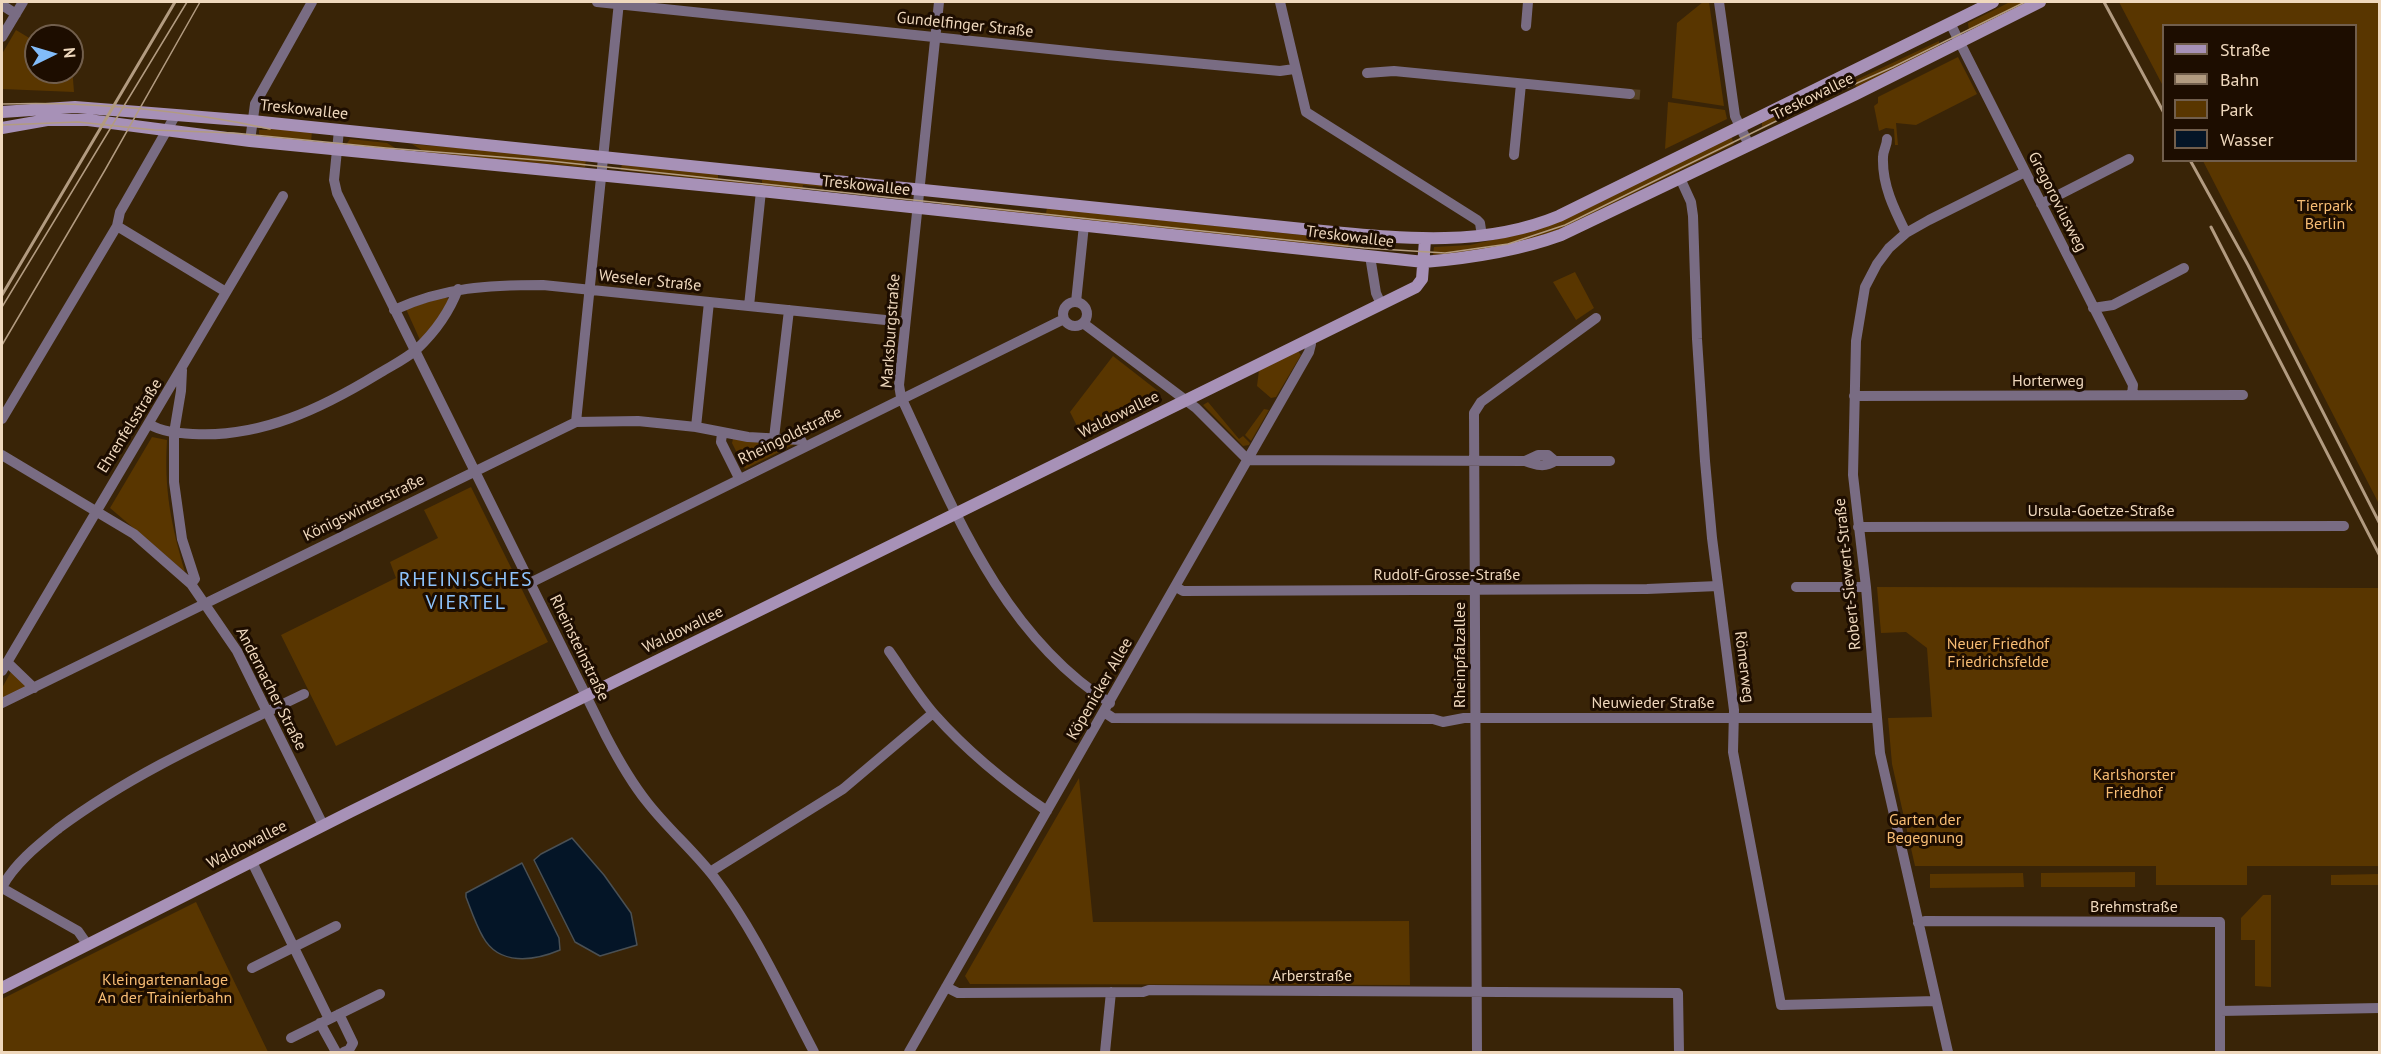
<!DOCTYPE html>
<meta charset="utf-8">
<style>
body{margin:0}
#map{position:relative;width:2381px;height:1054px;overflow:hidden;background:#392407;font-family:"PT Sans",sans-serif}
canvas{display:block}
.frame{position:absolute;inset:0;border:3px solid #efd8bd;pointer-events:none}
.legend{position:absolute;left:2162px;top:24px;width:195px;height:138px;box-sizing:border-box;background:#1d0d00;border:2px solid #715e4c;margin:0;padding:8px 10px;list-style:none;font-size:18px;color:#efd8bd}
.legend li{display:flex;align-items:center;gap:12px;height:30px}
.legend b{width:30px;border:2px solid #715e4c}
.north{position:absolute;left:24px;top:24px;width:60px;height:60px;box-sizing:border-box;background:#1d0d00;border:2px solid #715e4c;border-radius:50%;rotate:85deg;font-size:16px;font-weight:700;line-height:24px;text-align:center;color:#efd8bd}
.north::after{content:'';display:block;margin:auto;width:21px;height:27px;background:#82bcfa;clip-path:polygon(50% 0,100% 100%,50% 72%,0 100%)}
</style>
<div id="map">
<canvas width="2381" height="1054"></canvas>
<div class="frame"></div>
<ul class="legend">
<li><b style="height:8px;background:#a791b7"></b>Straße</li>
<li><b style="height:8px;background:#b29b80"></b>Bahn</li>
<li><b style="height:16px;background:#593600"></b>Park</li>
<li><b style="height:16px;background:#041527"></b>Wasser</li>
</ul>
<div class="north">N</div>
</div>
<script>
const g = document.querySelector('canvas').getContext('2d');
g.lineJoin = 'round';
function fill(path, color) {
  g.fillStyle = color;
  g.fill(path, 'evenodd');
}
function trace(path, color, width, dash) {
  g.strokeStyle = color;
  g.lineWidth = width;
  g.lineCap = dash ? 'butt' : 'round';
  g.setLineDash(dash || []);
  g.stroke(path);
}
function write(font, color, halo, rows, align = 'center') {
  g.font = font + ' "PT Sans",sans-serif';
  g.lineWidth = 6;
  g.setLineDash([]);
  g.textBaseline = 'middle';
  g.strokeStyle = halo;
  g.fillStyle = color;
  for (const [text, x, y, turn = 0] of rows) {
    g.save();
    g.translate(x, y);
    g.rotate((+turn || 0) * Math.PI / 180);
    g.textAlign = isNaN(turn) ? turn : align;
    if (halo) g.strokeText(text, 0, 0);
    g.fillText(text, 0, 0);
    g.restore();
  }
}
fill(new Path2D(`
 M1703,2h6l15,104 -52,-8 5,-75z
 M2010,2h20l-61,30 -1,-9z
 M2119,2h260v502l-176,-343 153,-1v-134h-192l-1,60z
 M16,30l20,12v30h36v-6l2,26 -72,-3v-35z
 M1939,41v6l-82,42 -3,-8z
 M1958,57l19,37 -61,31 -20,-2 2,22h-3l-1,-16 -8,-1 -7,3 -5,-25 4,-3v-6z
 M1841,80l6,6 -85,41v-7z
 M1668,102l57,8 2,9 -62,30z
 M268,128l44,3 -1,11 -49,-5 -3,-3v-4h8z
 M1731,136l3,8 -186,91 -66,17 -49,3 1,-8 36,-2 54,-12z
 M350,139l37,4 13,8 -55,-5z
 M412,144l174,15 -1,8 -157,-13z
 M622,162l96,11v7l44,4v-4l-4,-1 136,13 -1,3 -90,-10 -1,5 -181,-20z
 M942,202l104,11 1,-5 302,32 -1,8 -406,-43z
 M1575,272l19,36 -18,12 -23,-38z
 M444,297l5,2 -3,11 -26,30 -14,-31z
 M1298,351l3,4 -25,42 -5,1 -14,-12 2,-16z
 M1113,356l45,35 -2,10 -73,37 -13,-26z
 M1208,402l31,37 4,-3 7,7 -1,2 -6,1 -40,-41z
 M1264,409l5,1 -18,31 -6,-6z
 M152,437l15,3c-3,50 4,84 18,132l-75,-64z
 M733,439l60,5v1l-48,24 -13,-26z
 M471,487l77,155 -212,104 -55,-111 115,-57 -6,-16 48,-24 -14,-28z
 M1877,587l502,1v278h-132v19h-91v-19h-241l-23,-102 -4,-46 44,-1 -5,-69 -21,-16 -25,1z
 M12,670l14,17 -24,13v-12z
 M1079,778l14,144 316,-1 1,64 -440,-1 -5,-8z
 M2135,872v15h-94v-14z
 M2023,873l1,14 -94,1v-14z
 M2379,874v11h-48v-10z
 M2263,895h8v92l-16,-1v-46h-14v-22z
 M196,902l72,150h-266v-53z`), '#593600');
const water = new Path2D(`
 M572,838l32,37 27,38 6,32 -37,11 -25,-14 -41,-82 7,-6z
 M522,863l37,75 1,12c-26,11 -61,16 -77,-13 -7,-12 -12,-27 -17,-40v-4z`);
fill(water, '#041527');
trace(water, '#4a5054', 1.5);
trace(new Path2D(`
 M1630,94l12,1`), '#543f22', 10, [10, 5]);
trace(new Path2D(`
 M597,2l510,53 173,16 14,-2
 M939,2l-40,383 2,12c52,111 101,238 209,306
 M1280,2l26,110 171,108 3,3 2,13
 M1719,2l16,114 14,29
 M2,5l14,9
 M1950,23l183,362 -1,10
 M1526,26l2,-24
 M2,37l21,-35
 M1367,73l27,-2 236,23
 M339,130l-5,50 3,13 269,543c12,23 25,46 41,66 21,27 47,49 67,75 41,54 69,116 100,175
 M1887,139c0,7 -4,11 -4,18 -1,28 11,52 23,76
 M250,141l5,-37 57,-102
 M1514,155l7,-71
 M1680,178l11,24 2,14 4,123 8,122 7,77 22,172 -1,42 48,253 155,-4
 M2041,204l88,-45
 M117,226l109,66
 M1370,256l6,37 5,11
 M1063 314a12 12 0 1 1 24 0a12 12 0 1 1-24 0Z
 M1076,302l8,-77
 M749,306l12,-115
 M2093,308l20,-3 71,-37
 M394,310c50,-23 95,-25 149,-25l362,37
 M1083,323l113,85 52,52
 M182,370l-1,21 -7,42v49l8,57 13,40 -4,5
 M1854,396l389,-1
 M2,419l115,-193 3,-14 55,-96
 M576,422l43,-420
 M149,424c13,8 29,9 44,10 68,4 129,-26 185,-60 13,-8 28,-15 39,-25 19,-18 32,-36 41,-60
 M696,427l13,-125
 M722,433l-1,9 18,36
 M774,438l15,-128
 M2,455l132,79 57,50 46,67 86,174
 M1248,460l277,1c11,4 20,7 30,0h55
 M1525,461l13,-6h10l7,6
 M1858,527l486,-1
 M530,583l534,-264
 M1176,587l7,4 464,-2 71,-3
 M1796,587h70
 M889,651c15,21 29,45 46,64 33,37 71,68 112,96
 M7,662l27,26
 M2,671l281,-475
 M2,703l574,-281 62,-1 58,6 52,10 53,3 3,6
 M1104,712l9,6 320,1 10,3 21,-4h413
 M252,862l77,157
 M710,872l133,-83 90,-76
 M2,887c13,-24 36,-42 57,-59 75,-56 162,-94 245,-134
 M2,888l76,43 9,13
 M1918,923l7,-2 295,1v130
 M252,968l84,-42
 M946,987l12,6 185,-1 6,-2 529,3 1,59
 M2220,1011l160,-3
 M339,1014l14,29 -4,7 -5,2
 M320,1023l16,29
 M291,1038l89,-44
 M909,1052l400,-700 2,-8 -2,-5
 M1105,1052l6,-60
 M1477,1052l-3,-639 7,-11 115,-84
 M1948,1052l-68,-299 -14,-166 -13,-112 3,-134 9,-54 12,-23 12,-16 17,-15 23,-13 96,-48`), '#796c83', 10);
trace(new Path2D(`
 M2,112l73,-5 177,14 1051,108c87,8 174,21 256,-13l434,-214
 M2,128l45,-8h41l162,21 511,50 663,71c47,-4 93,-11 137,-27l295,-141 184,-92
 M2,988l348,-176 1066,-525 6,-8 3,-39`), '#a791b7', 12);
trace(new Path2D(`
 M2,104c87,-3 182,6 268,25
 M2,125l76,-3 76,8 80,3 152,15 164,13 624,67 190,20 81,5 63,-9 57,-19 254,-125 74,-33 132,-65
 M2,307l185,-305
 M2,345l103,-175 95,-168`), '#b29b80', 1.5);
trace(new Path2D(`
 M2104,2l60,111
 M2190,160l58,105 132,259
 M2211,227l169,329
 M2,295l173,-293`), '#b29b80', 3);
write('16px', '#efd8bd', '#1d0d00', [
 ["Gundelfinger Straße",965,25,6],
 ["Treskowallee",1813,97,-26],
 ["Treskowallee",304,110,6],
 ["Treskowallee",866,186,6],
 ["Gregoroviusweg",2057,202,63],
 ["Treskowallee",1350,237,7],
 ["Weseler Straße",650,281,6],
 ["Marksburgstraße",891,331,-86],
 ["Horterweg",2048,381],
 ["Waldowallee",1119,415,-26],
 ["Ehrenfelsstraße",130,426,-58],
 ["Rheingoldstraße",790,436,-26],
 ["Königswinterstraße",364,508,-26],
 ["Ursula-Goetze-Straße",2101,511],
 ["Robert-Siewert-Straße",1848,574,-96],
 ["Rudolf-Grosse-Straße",1447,575],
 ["Waldowallee",683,630,-26],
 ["Rheinsteinstraße",579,648,64],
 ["Rheinpfalzallee",1460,655,-90],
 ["Römerweg",1744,667,83],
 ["Andernacher Straße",271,689,63],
 ["Köpenicker Allee",1100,689,-60],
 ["Neuwieder Straße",1653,703],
 ["Waldowallee",247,845,-27],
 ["Brehmstraße",2134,907],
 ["Arberstraße",1312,976]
]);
write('16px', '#f8bd74', '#1d0d00', [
 ["Tierpark",2325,206],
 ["Berlin",2325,224],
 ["Neuer Friedhof",1998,644],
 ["Friedrichsfelde",1998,662],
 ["Karlshorster",2134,775],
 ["Friedhof",2134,793],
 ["Garten der",1925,820],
 ["Begegnung",1925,838],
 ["Kleingartenanlage",165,980],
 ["An der Trainierbahn",165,998]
]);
g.letterSpacing = '1.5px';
write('20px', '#8ec4fd', '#1d0d00', [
 ["RHEINISCHES",466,580],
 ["VIERTEL",466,603]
]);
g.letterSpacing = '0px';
</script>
